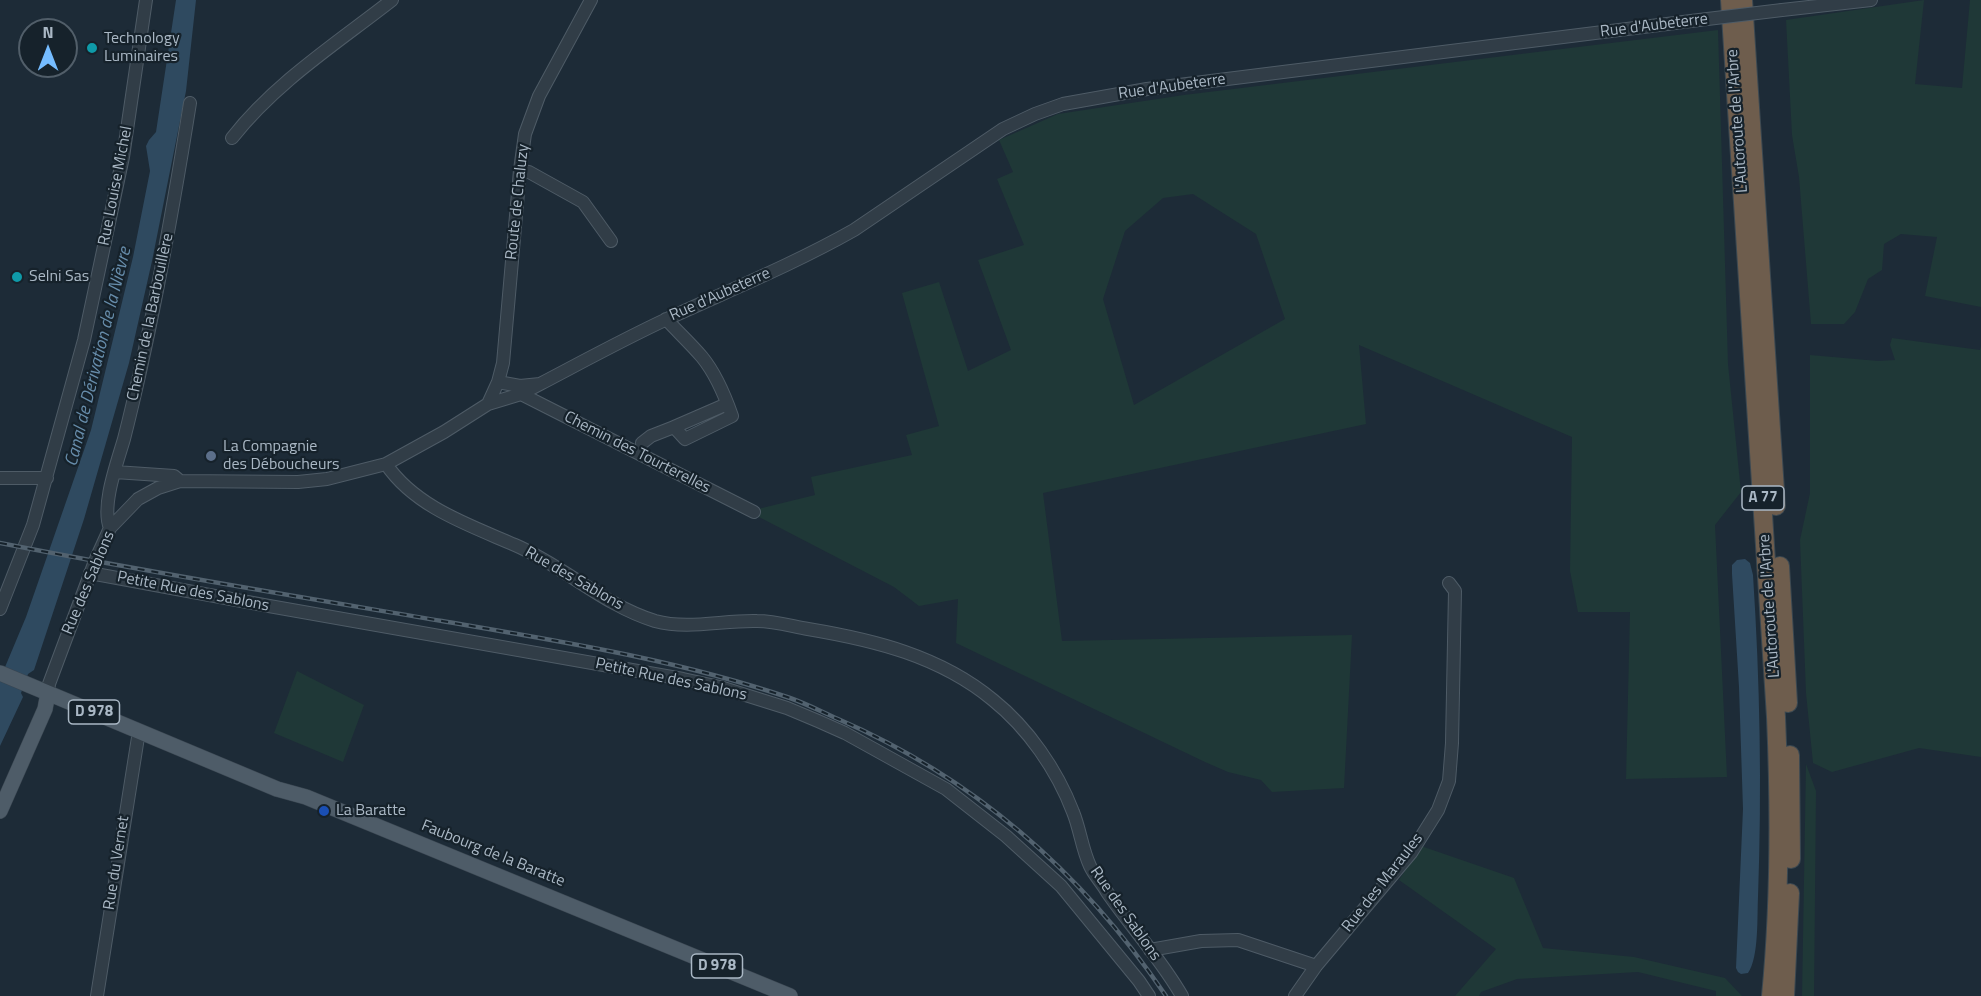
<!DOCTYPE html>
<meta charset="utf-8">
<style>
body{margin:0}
#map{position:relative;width:1981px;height:996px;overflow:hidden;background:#1d2b37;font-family:"Titillium Web",sans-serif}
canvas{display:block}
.north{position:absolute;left:18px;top:18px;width:60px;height:60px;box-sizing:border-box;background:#16222b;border:2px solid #515e69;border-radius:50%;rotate:0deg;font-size:16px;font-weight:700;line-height:24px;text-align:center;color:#aab8c5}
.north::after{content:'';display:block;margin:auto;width:21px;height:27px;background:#75bcff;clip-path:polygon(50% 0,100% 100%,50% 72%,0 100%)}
</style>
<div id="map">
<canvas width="1981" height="996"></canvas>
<div class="north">N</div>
</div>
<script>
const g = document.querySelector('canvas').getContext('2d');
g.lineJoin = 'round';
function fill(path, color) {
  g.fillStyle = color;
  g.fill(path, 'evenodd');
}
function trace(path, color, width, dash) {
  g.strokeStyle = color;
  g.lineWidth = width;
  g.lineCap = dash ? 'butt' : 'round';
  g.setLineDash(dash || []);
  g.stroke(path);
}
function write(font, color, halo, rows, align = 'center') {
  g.font = font + ' "Titillium Web",sans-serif';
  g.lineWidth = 4.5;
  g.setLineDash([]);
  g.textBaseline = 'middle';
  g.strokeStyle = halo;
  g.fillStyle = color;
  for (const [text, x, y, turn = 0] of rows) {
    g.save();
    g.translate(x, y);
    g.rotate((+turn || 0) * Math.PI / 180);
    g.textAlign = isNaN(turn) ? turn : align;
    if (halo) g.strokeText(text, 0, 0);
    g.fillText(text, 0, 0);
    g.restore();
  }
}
fill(new Path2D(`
 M1924,0l-9,84 47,4 8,-88h11v307l-56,-11 12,-59 -36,-3 -17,10 -2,26 -14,9 -13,33 -11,12h-33l-12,-147 -7,-42 -6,-115z
 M1718,30l10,334 13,128 -26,33 12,252 -101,2 4,-167h-52l-8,-41 2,-134 -213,-92 7,79 -323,69 19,148 290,-6 -8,153 -72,4 -11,-12 -33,-8 -23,-10 -249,-119 2,-44 -39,7 -25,-19 -135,-70 -1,-8 57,-14 -4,-18 101,-22 -6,-20 33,-9 -37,-133 37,-11 29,89 43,-21 -33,-90 46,-15 -27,-66 16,-7 -14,-32 59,-26 126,-19zM1193,194l63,40 29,85 -151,86 -31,-106 22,-68 38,-33z
 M1892,338l88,12 1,-4v411l-62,-9 -87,24 -19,-9 -7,-70 -6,-153 10,-47v-138l68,6 17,-1 -5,-15z
 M297,671l67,34 -21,57 -69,-29z
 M1806,764l10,27 -2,205h-12z
 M1421,846l93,32 29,70 91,9 91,21 17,18h-26v-5l-78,-19 -121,7 -36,13 -2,4h-24l41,-47 -97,-69z`), '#1f3837');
fill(new Path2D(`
 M176,0h20l-10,91 -34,170 -23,102 -45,156 -50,151 -6,4 -7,19 2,4 -23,49v-67l26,-62 65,-187 42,-173 17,-86 -4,-25 3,-6 7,-8z
 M1745,559l5,4 3,12c7,107 9,214 5,322 -1,20 1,60 -10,76l-7,1 -3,-2 -2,-4 7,-159 -4,-122 -7,-113v-9l5,-5z`), '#2f4a60');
const minor = new Path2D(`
 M1782,10l89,-10
 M232,138c44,-56 105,-95 160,-138
 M520,170l9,2 54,30 28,39
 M666,319c12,13 25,25 36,38 14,17 23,39 30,59l-47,23 -11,-12 53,-23
 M540,384c42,-22 84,-45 127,-65 63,-29 127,-55 187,-89l149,-101 32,-15 28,-10 84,-15 552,-69
 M521,394l233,118
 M488,404l33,-10 19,-10 -20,2 -22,-4
 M642,443l9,-7 23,-9
 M386,464c29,43 83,61 129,81 49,21 88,60 140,76 33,9 68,-1 102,0 17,0 34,5 51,8 66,11 132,27 185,71 35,28 64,70 80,112 7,17 9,37 17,54 4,9 12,17 17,26 24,35 54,67 75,104
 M115,472l59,4 6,5
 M0,478h47
 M110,528c-9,-22 7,-65 14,-89 28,-110 48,-223 66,-336
 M90,573l179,33 414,73 37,8 67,21 31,13 27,12 101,56 60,47 55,50 78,95 10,15
 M0,609l33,-84 51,-185 39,-183 23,-157
 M48,693l1,-9 46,-123 15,-33 28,-29 20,-11 22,-7 118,1 29,-3 59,-15 58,-32 44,-28 10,-22 5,-19 17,-193 5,-36 14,-38 52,-96
 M1150,950l51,-9 37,-1 78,26
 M97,996l42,-265
 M1295,996l21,-30 95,-113 27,-43 11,-29 3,-38 3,-152 -6,-8`);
const major = new Path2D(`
 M0,673l277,116 29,8 484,199
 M0,811l45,-102 3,-16`);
const highway = new Path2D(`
 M1730,0l46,717c4,93 4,187 -5,279
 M1743,0l33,506
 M1780,566l8,137
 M1790,755l1,104
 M1785,996l5,-103`);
trace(minor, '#4e5b66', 14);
trace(major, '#3a4651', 16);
trace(highway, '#3b4851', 20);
trace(minor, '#313d47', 12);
trace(major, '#4e5c68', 15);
trace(highway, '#6e5d4d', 18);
const rail = new Path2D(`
 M0,543c147,29 294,53 442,78 117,20 236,39 348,77 17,6 32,14 48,21 136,59 245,154 328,277`);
trace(rail, '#52626f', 4.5);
trace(rail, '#16222b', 2, [7]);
const minorBridge = new Path2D(`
 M1699,20l83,-10`);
trace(minorBridge, '#4e5b66', 14, []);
trace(minorBridge, '#313d47', 12);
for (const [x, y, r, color] of [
 [92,48,6,"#0f9aa8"],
 [17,277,6,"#0f9aa8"],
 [211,456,6,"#5c6f8a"],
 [324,811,6,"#1a4fb4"]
]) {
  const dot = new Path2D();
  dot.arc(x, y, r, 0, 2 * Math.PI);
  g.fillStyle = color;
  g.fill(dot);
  trace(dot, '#16222b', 2);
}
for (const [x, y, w] of [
 [1763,498,42],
 [94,712,51],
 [717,966,51]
]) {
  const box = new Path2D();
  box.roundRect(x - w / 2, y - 12, w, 24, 4.5);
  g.fillStyle = '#16222b';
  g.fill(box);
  trace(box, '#aab8c5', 1.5);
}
write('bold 15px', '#aab8c5', null, [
 ["A 77",1763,498],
 ["D 978",94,712],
 ["D 978",717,966]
]);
write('16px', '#aab8c5', '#16222b', [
 ["Rue d'Aubeterre",1654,26,-7],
 ["Rue d'Aubeterre",1172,87,-8],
 ["L'Autoroute de l'Arbre",1738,121,-94],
 ["Rue Louise Michel",116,186,-79],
 ["Route de Chaluzy",518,202,-84],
 ["Rue d'Aubeterre",720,295,-24],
 ["Chemin de la Barbouillère",151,317,-78],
 ["Chemin des Tourterelles",637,453,27],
 ["Rue des Sablons",574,579,30],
 ["Rue des Sablons",89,583,-67],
 ["Petite Rue des Sablons",193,592,11],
 ["L'Autoroute de l'Arbre",1770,606,-94],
 ["Petite Rue des Sablons",671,680,12],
 ["Faubourg de la Baratte",493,854,22],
 ["Rue du Vernet",117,863,-81],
 ["Rue des Maraules",1383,883,-52],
 ["Rue des Sablons",1125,914,55]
]);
write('16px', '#aab8c5', '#16222b', [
 ["Technology",104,39],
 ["Luminaires",104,57],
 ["Selni Sas",29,277],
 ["La Compagnie",223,447],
 ["des Déboucheurs",223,465],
 ["La Baratte",336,811]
], 'left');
write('italic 18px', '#678dab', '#16222b', [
 ["Canal de Dérivation de la Nièvre",99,357,-76]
]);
</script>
